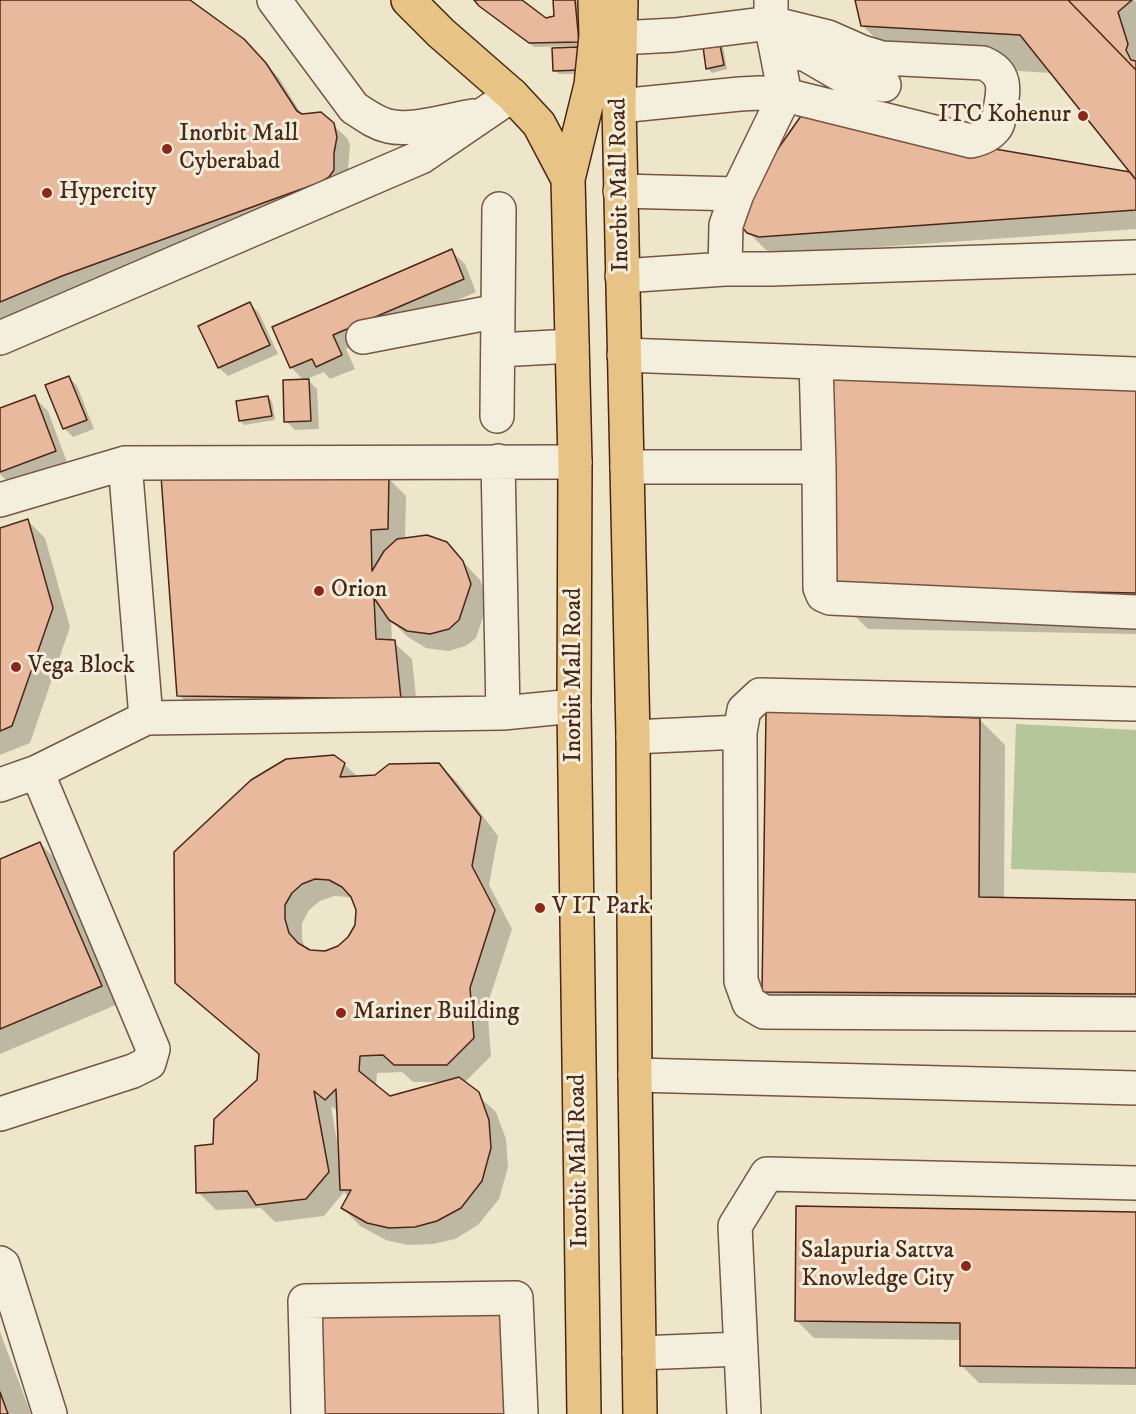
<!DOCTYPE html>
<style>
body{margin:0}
canvas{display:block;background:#eee6ca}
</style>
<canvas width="1136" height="1414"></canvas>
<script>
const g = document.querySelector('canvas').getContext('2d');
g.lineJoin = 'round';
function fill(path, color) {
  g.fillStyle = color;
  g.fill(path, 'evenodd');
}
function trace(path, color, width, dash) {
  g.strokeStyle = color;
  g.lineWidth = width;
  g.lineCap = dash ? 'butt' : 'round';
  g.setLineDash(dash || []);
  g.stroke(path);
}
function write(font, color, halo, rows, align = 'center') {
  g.font = font + ' "IM FELL DW Pica",serif';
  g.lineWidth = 6;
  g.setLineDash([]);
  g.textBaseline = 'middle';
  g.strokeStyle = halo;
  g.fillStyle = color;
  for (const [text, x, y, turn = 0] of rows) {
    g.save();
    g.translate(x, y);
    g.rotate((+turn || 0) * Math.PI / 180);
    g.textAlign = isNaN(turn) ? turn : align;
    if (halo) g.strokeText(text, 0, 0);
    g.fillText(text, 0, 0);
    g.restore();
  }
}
fill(new Path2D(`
 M1016,724l120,6v143l-125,-4z`), '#b4c69a');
fill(new Path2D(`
 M0,0h186l71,54 22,24 23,37 30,9 15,14 3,7 -3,38 -347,138z
 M475,0h44l27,20 9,-3v-17h23l5,46 -49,1 -49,-37z
 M857,0h277l2,2v227l-358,25 -12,-4 -18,-18 384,-58 -80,-101 -151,-9 -39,-39z
 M718,42l5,4 4,23 -15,4 -4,-4z
 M554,50l29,24h-24l-4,-4z
 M451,251l14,13 11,28 -130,57 9,20 -25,10 -6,-7 -17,7 10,10 2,40 -24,1 -9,-9 18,-40 -13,-14 -17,-39z
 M250,304l9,9 19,41 -50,22 -9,-8z
 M69,377l8,9 17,43 -21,8 -9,-9z
 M1136,388v246l-268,-5 -43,-43z
 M34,397l14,14 20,54 -56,21 -12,-12v-64z
 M268,397l4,4 3,19 -31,5 -4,-4z
 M388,478l18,18 -1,44 41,3 34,37 8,22 -12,36 -10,8 -18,5 -22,-3 -18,-11 -17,-16 1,20 20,18 6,57 -221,-3 -18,-18z
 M27,520l18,18 25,89 -40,116 -30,12v-226z
 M980,720l25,25 -1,154 132,3v117l-347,-2 -25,-25z
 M344,764l14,13 17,-1 64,-12 18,18 41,54 -9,49 23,44 -25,77 4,50 -27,27 32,29 10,27 2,28 -9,32 -21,26 -23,14 -22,5 -26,1 -21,-5 -26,-14 -17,-18 6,-11 -5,-5 -20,24 -49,6 -14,-14 -45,2 -18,-18 17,-46 43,-65 2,-25 -65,-56 -18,-18zM334,896l14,1 6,3 3,10 -1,15 -6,13 -11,10 -14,4 -15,-1 -5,-2 -3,-11v-15l7,-13 11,-9zM402,1072l11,10h30l-53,15 -14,-10 1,-14zM331,1106l8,6 1,34 -2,1z
 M40,843l17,18 61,143 -118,50v-194z
 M1136,1213v172l-157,-2 -18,-18 1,-25 -148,-2 -18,-18z
 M0,1332l31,82h-31z`), '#0003');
const building = new Path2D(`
 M0,0h190l54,39 22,24 31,48 5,3 19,-2 13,11 3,14 -3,16v17l-5,7 -8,5 -259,94 -62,26z
 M474,0h48l24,18 8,-2 -1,-16h22l4,42 -50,1 -50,-37z
 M855,0h213l68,70v110l-116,-145 -159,-9z
 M1068,0h64l-14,12 10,32 -2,6 5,10 5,1v9z
 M702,39l17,1 5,25 -18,4z
 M579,47l1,23 -27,1 -1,-23z
 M801,116l329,56 6,8v30l-377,27 -12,-4 -7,-8 2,-25z
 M452,249l12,30 -131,56 9,20 -26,12 -4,-8 -22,9 -18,-41z
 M250,302l20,43 -52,23 -20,-42z
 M69,376l18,44 -24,9 -18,-44z
 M824,376l312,10v207l-312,-6z
 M309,379l2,42 -27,1 -1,-42z
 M35,395l21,56 -56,21v-64z
 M268,396l4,20 -33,5 -3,-20z
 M161,476l228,1 -1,52 -17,1 1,41 12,-20 13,-12 30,-4 20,7 16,19 8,23 -12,36 -10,9 -19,5 -23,-3 -18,-11 -15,-22 2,41 19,1 6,59 -224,-3z
 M28,519l25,89 -41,118 -12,5v-203z
 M766,711l214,7 -1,179 157,3v94l-374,-2z
 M334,755l11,8 -5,14 35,-2 14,-11 50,-1 42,54 -9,49 23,44 -25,78 4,50 -27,27h-53l-11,-10 -23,1 -1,15 31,25 69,-19 20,15 10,28 2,28 -9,33 -21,27 -24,13 -22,6 -26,1 -22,-5 -26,-15 10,-18h-11l-4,-101 -11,11 -11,-9 15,81 -23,27 -50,6 -9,-14 -51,2 -1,-47 18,-2 1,-25 43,-39 2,-26 -84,-71 -1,-131 77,-72 35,-21zM315,879l14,1 13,7 9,10 5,13 -1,15 -7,12 -10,9 -13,5 -15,-1 -12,-7 -9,-10 -4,-14v-14l7,-12 10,-9z
 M40,842l62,144 -102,43v-170z
 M796,1206l340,6v156l-176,-2v-43l-165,-2z
 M514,1303l3,111h-198l-3,-108z
 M0,1392l8,22h-8z`);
fill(building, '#e8b99c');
trace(building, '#4a2617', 1.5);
const minor = new Path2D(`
 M274,0l80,108c11,7 21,15 34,18 23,6 61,-6 85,-10
 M777,52l28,2 43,25 36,6
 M619,106l121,-12 20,-1 25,2 186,46c9,-2 18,-5 24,-13 4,-4 4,-12 5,-18 4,-21 7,-37 -17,-47l-101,-5 -20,-6 -34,-15 -57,-14 -96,12 -56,3
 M620,191l117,3
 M725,269l1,-44 11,-31 48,-99 -14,-72v-23
 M622,276l103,-7h46l365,-12
 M363,337l135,-26
 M0,338l421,-181 91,-62
 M498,350l74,-4
 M624,355l512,19
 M816,362l3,105
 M497,416l2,-207
 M498,461l5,252
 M125,463l21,255
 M627,467h192l1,121 3,7 7,3 306,14
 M0,500l125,-37 450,-1
 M1136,704l-376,-9 -16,15 -4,22 1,249 8,22 15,9 372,2
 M633,737l107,-5
 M0,785l37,-13 109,-54 357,-5 71,-7
 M635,1075l501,13
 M0,1114l133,-43 16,-8 4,-14 -116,-277
 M0,1263l3,2 47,149
 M639,1353l102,-4
 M308,1414l-3,-113 211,-3 5,116
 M744,1414l-9,-188 32,-52 369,9`);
const major = new Path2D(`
 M408,0l33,33 71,62 27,29 29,55 7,283 -1,244 10,708
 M621,0l-2,106 14,631 2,338 5,339
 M568,179l23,-94 5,-49 -1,-36`);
trace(minor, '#735644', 36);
trace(major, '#4a2617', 36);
trace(minor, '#f4efdd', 33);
trace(major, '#e7c385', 33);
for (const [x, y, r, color] of [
 [1083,116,6,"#8f2418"],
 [167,149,6,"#8f2418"],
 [47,193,6,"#8f2418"],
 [319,591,6,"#8f2418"],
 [16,667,6,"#8f2418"],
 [540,908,6,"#8f2418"],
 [341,1013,6,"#8f2418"],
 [966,1266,6,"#8f2418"]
]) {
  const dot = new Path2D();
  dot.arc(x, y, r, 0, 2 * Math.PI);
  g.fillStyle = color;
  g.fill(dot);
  trace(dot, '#f4efdd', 2);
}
write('24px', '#4a2617', '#f4efdd', [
 ["ITC Kohenur",1071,116,"right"],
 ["Inorbit Mall",179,135],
 ["Cyberabad",179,163],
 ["Hypercity",59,193],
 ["Orion",331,591],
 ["Vega Block",28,667],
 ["V IT Park",552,908],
 ["Mariner Building",353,1013],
 ["Salapuria Sattva",954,1252,"right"],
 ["Knowledge City",954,1280,"right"]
], 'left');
write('24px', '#4a2617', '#f4efdd', [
 ["Inorbit Mall Road",621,185,-91],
 ["Inorbit Mall Road",575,675,-90],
 ["Inorbit Mall Road",580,1161,-91]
]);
</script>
